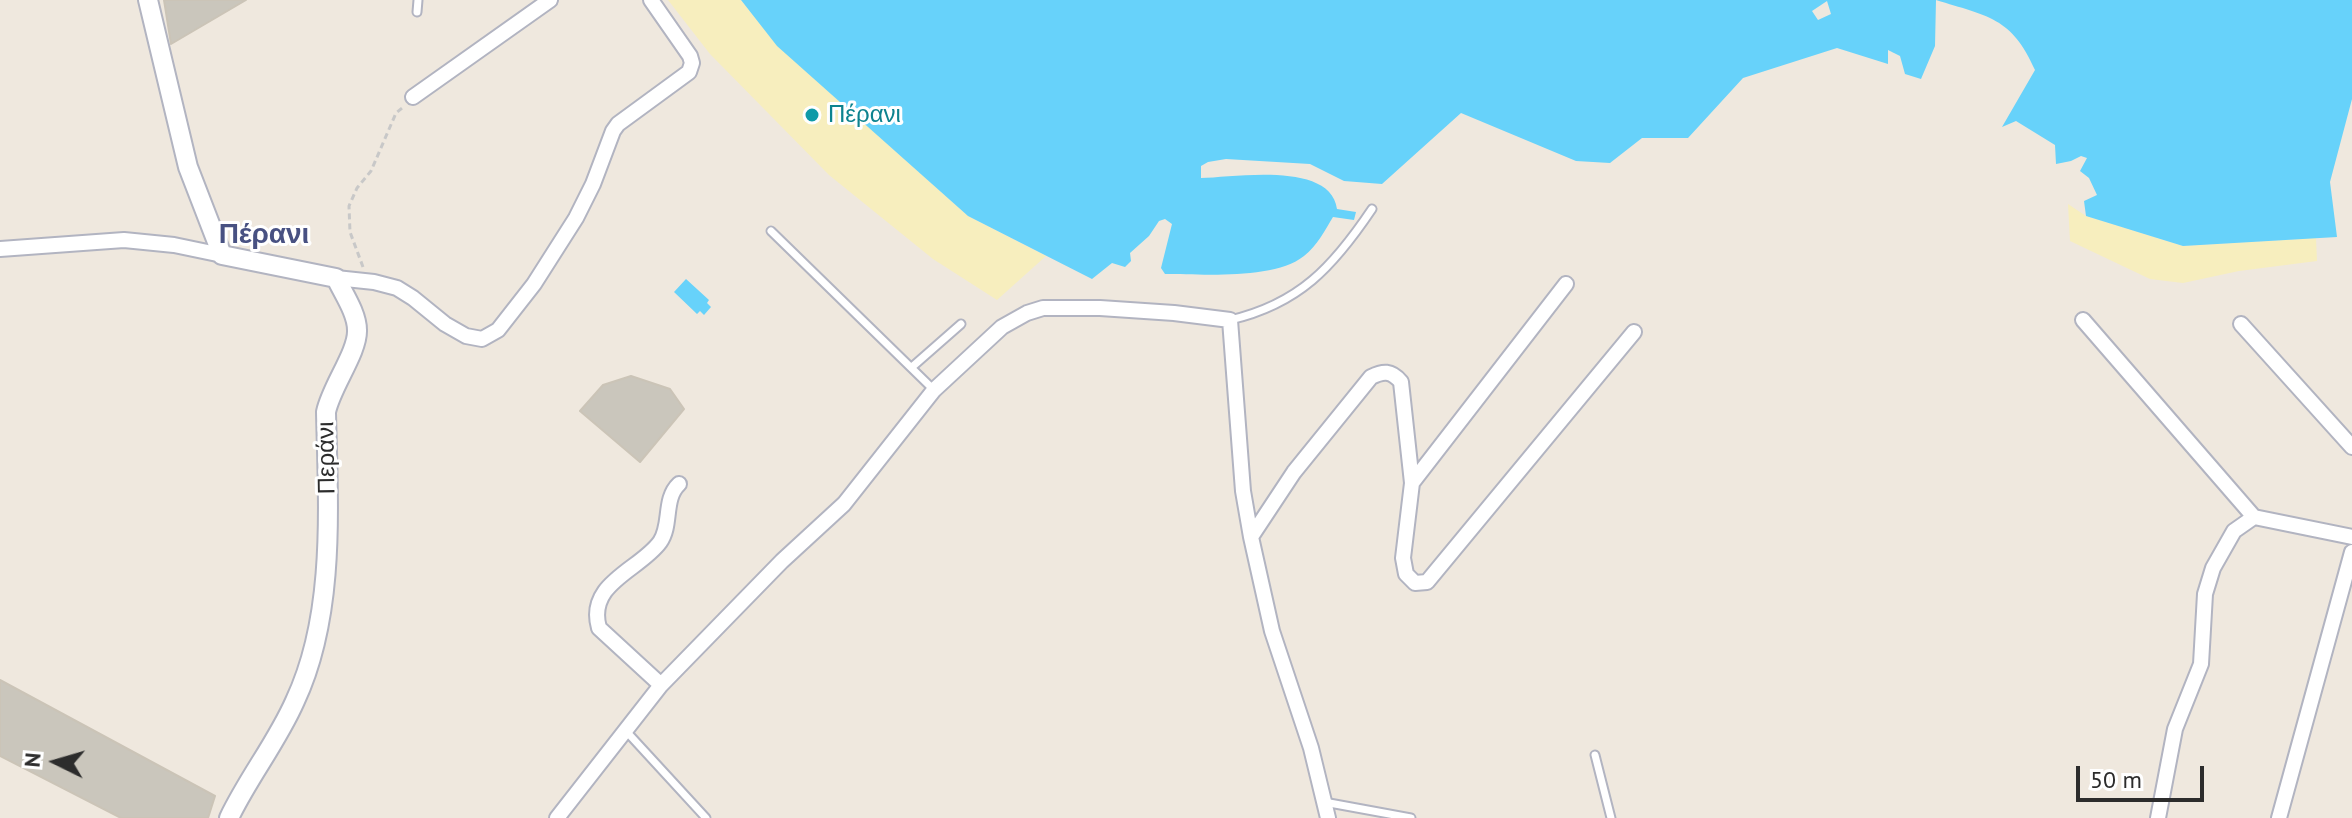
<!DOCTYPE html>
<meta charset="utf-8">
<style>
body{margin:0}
#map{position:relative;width:2352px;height:818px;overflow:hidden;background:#efe8de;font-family:"PT Sans",sans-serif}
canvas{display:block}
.north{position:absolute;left:16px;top:722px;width:80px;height:80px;-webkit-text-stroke:6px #fff;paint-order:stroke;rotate:275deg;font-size:22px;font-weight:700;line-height:32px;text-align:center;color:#2c2c2c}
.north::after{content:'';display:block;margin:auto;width:28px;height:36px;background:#2c2c2c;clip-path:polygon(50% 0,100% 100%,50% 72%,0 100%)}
.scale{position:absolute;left:2076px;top:766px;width:128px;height:36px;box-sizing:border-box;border:4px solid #2c2c2c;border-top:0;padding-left:10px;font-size:24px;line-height:28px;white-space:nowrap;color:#2c2c2c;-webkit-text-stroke:6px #fff;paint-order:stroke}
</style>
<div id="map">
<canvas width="2352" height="818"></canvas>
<div class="north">N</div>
<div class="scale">50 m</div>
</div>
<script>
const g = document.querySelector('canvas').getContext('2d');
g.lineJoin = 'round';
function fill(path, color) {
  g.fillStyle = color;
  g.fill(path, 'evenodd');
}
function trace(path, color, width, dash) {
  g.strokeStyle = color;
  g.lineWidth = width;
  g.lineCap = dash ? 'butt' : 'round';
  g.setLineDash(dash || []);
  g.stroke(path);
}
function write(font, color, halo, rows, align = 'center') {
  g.font = font + ' "PT Sans",sans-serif';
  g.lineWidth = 6;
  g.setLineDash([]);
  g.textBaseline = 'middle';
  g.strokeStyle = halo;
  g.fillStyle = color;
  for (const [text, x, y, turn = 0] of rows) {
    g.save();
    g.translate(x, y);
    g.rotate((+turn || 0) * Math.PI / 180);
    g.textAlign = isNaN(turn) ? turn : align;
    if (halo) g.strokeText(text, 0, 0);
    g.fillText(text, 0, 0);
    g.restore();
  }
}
fill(new Path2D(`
 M668,0h73l37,46 190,170 78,40 -49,44 -64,-41 -104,-84 -119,-121z
 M2068,204l18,12 97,30 133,-8 1,23 -78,10 -56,12 -33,-4 -80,-38z`), '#f7eebe');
fill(new Path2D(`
 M741,0h1611v99l-22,83 7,55 -154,9 -97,-30 -2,-15 13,-6 -8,-17 -9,-7 7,-13 -6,-2 -10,5 -15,3 -1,-19 -39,-24 -14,6 33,-57c-23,-53 -48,-54 -99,-70l-1,46 -14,33 -16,-5 -5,-18 -12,-6v14l-51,-16 -94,30 -55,60h-46l-32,25 -34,-2 -115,-48 -79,71 -38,-3 -34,-17 -84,-5 -18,3 -7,4v12c34,-1 130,-17 136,31l19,3 -2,8 -21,-3c-8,13 -16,29 -29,39 -30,24 -102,18 -139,18l-4,-6 11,-44 -7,-5 -6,2 -10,15 -19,17 1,8 -6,6 -13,-4 -20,16 -124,-63 -191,-170zM1827,1l4,13 -13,6 -6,-9z
 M686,279l23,21 -2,3 4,4 -7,8 -4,-4 -3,3 -23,-22z`), '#67d2fa');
const building = new Path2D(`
 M164,0h82l-75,44z
 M631,376l39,13 14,20 -44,53 -60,-51 23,-26z
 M0,680l215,116 -7,22h-87l-121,-62z`);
fill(building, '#cac6bc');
trace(building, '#cbc4b7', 2);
const service = new Path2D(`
 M417,12l1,-12
 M771,231l163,159
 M1230,320c69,-16 103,-53 142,-111
 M912,367l49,-43
 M626,731l80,87
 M1595,755l16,63
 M1324,802l87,16`);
const minor = new Path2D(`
 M413,97l137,-97
 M0,249l124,-9 50,5 48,10
 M336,278l38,4 23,6 16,10 32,26 21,12 16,3 16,-9 36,-46 42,-66 17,-34 20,-53 5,-7 71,-52 3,-9 -2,-7 -39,-56
 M2083,320l171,197 98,20
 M2241,324l111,123
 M1412,483l154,-199
 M1251,537l43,-65 77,-95c12,-6 20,-7 30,5l11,101 -9,75 3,16 9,9 12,-1 207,-250
 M661,685l-62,-57c-13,-45 41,-58 61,-86 12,-17 3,-43 19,-58
 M557,818l104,-133 121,-124 62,-57 90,-114 68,-63 25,-14 16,-5h57l74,5 56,7 13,171 8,46 21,94 39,117 17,70
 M2158,818l17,-89 26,-65 4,-70 8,-26 21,-37 20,-14
 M2279,818l73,-266`);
const tertiary = new Path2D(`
 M148,0l40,167 34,88 114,23c7,15 21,35 21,52 1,22 -26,57 -31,82 2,93 10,202 -31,289 -18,41 -47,77 -66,117`);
trace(service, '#b2b4c1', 11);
trace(minor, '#b2b4c1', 18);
trace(tertiary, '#b2b4c1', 22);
trace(new Path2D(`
 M363,267l-13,-35 -1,-26 8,-18 14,-17 25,-58 6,-5`), '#c8c8c8', 3, [6, 4]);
trace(service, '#fff', 7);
trace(minor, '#fff', 14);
trace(tertiary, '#fff', 18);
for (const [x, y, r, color] of [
 [812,115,8,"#0f9aa8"]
]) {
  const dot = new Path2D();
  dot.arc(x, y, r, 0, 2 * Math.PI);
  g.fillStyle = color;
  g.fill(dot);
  trace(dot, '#fff', 3);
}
write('24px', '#0d838f', '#fff', [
 ["Πέρανι",828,115]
], 'left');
write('24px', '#2c2c2c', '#fff', [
 ["Περάνι",327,458,-91]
]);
write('bold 28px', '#485182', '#fff', [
 ["Πέρανι",264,235]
]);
</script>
